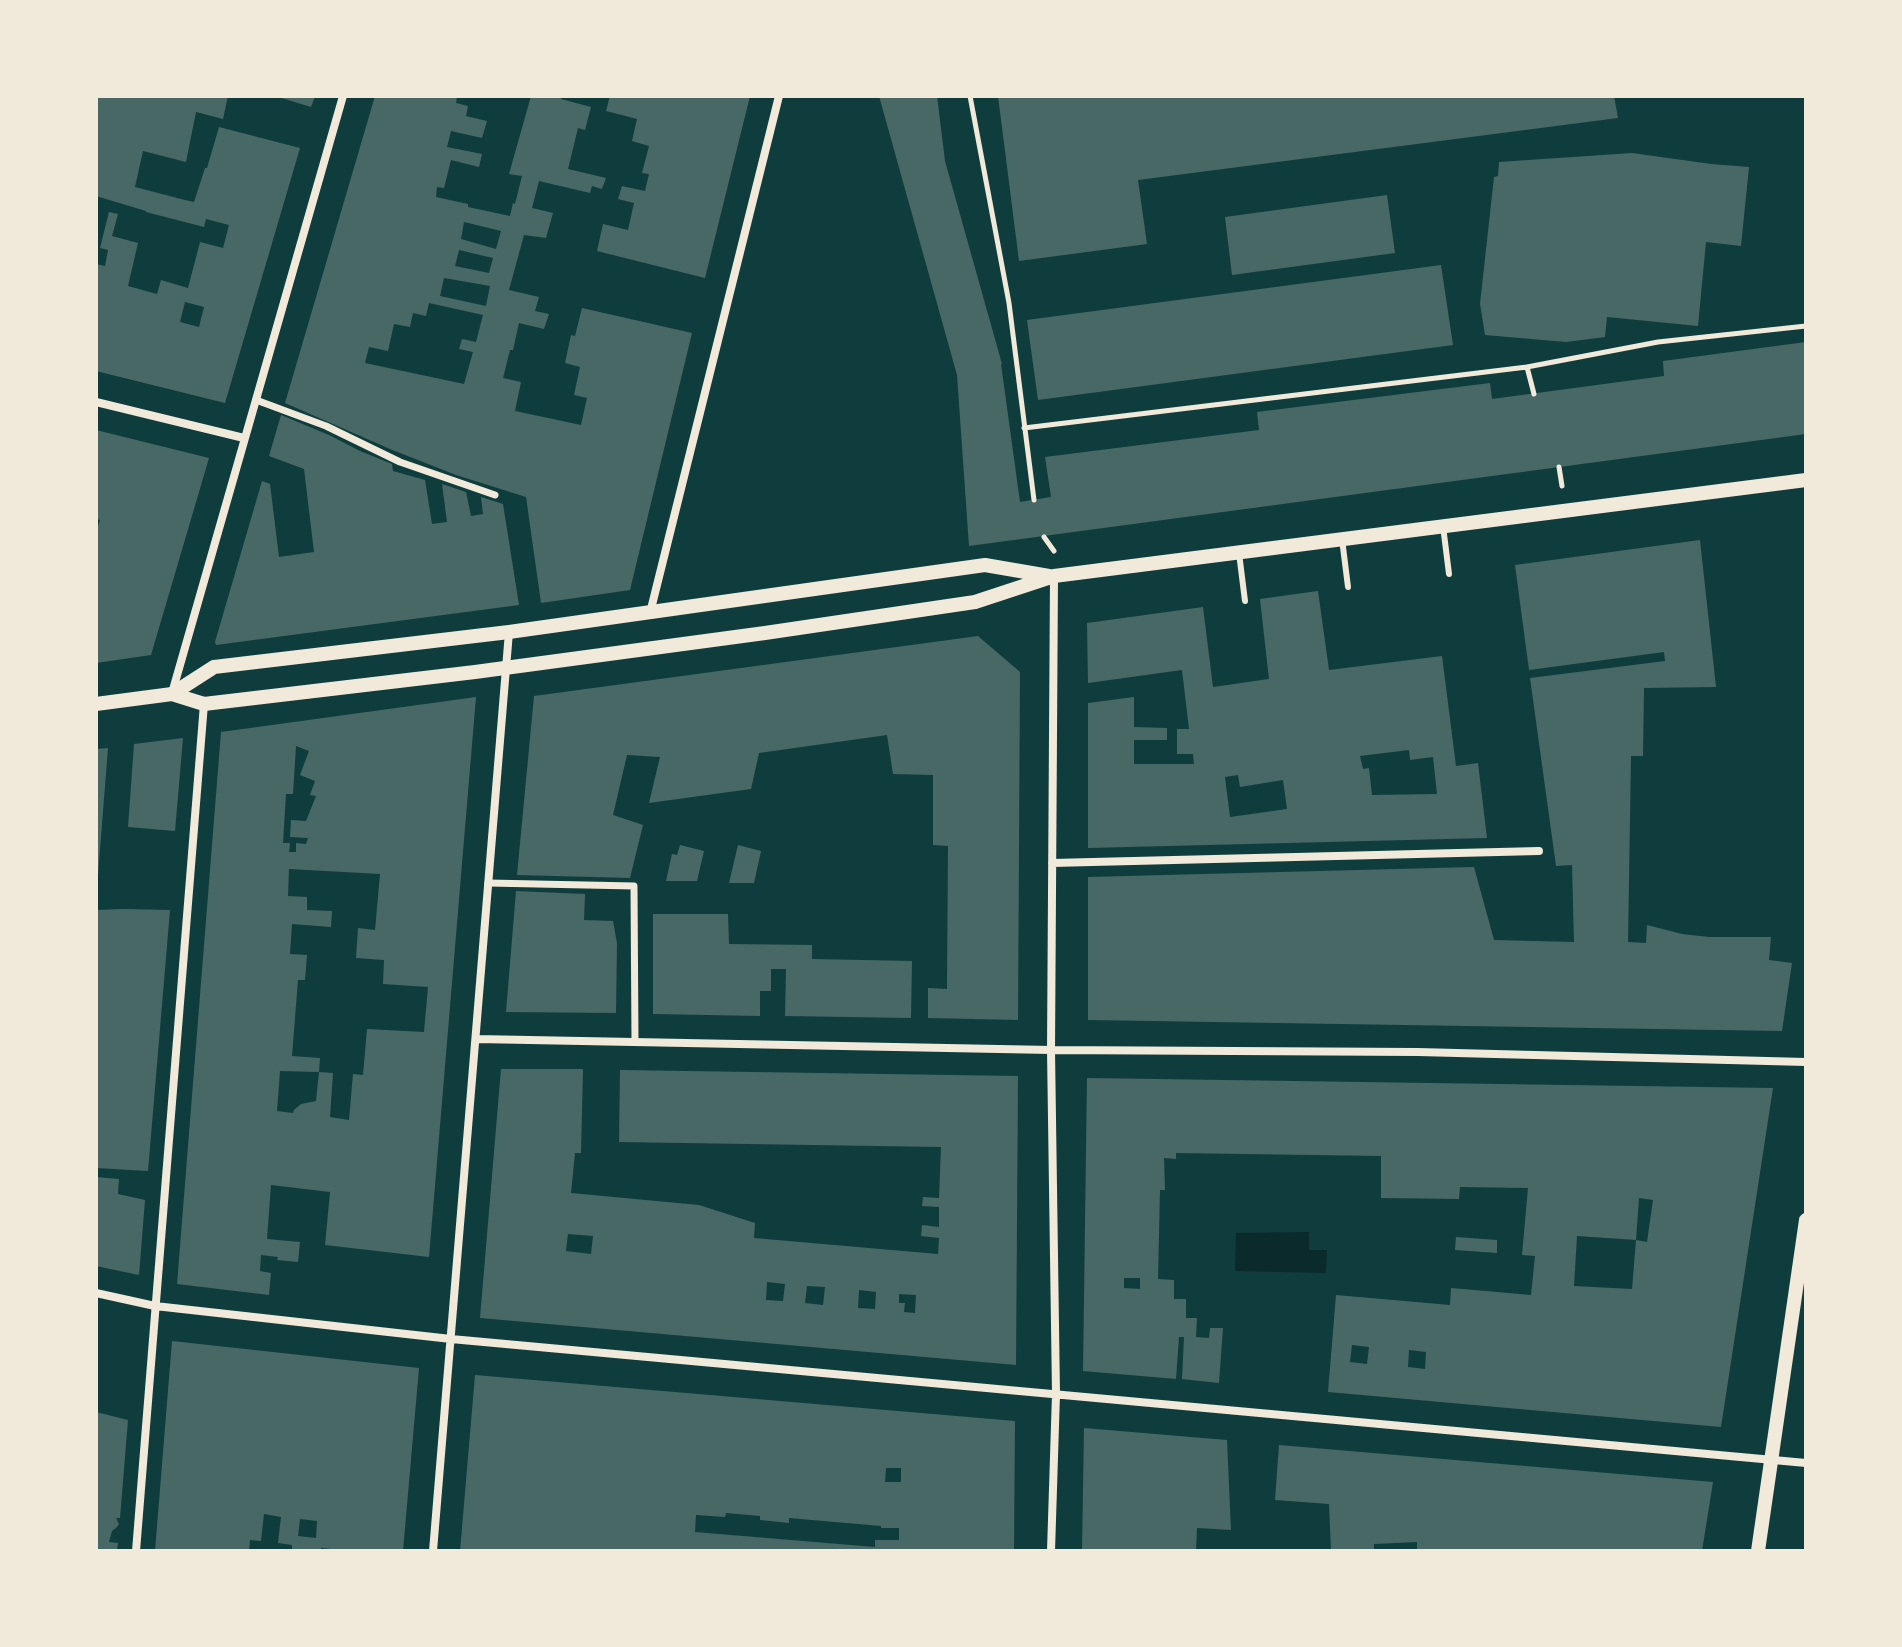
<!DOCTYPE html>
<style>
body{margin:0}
#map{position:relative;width:1902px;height:1647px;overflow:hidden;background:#0f3d3e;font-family:"PT Sans",sans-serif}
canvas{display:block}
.frame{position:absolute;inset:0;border:98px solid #f1e9da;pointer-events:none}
</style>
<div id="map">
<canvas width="1902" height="1647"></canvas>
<div class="frame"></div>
</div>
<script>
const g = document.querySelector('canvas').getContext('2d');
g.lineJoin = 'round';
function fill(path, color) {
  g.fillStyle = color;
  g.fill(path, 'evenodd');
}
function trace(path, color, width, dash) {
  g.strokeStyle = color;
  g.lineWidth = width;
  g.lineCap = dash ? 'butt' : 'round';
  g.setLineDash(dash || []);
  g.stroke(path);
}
fill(new Path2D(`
 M1309,1232v18h18l-1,23 -91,-2 1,-38z`), '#0a2a2b');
fill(new Path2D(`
 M96,96h132l-5,23 -27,-7 -10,50 -43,-11 -8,36 46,12 13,3 11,-34h2l12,-41 81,21 -75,255 -129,-32v-107l9,2 3,-16 -8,-2 9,-36 9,2 -6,22 26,7 -10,43 29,8 4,-14 27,8 12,-46 23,6 6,-23 -23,-6 -2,8 -58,-15v-1l-50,-15zM185,302l19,5 -5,20 -19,-5z
 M275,96h40l-4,11z
 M375,96h82l-1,7 12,3 -2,10 21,5 -5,17 -31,-7 -4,16 35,7 -3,13 -28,-7 -7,28 -7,-1 -1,10 32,7v3l42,9 3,-13 2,1 7,-28 -13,-2 22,-78h31l-1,3 30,8 -6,23 -7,-2 -10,41 38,9 -4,11 -10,-3 -2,7 -51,-12 -7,27 21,5 -7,25 -22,-3 -15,55 30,7 -4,14 14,3 -5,15 -25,-6 -6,27h-3l-7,28 18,4 -6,29 66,14 6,-27 -13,-3 6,-28 -15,-4 6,-28 4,1 7,-28 110,25 -62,257 -89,13 -15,-106 -70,-22 -66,-26 -105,-46zM464,222l37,9 -5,18 -35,-10zM459,250l34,8 -4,15 -34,-7zM444,278l46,8 -4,20 -46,-10zM429,303l54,12 -7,27 -14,-3 -3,10 14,3 -9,32 -99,-21 4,-16 19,4 6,-27 16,3 3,-14 13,3z
 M610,96h140l-45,182 -108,-27 6,-27 25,6 6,-27 -16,-4 4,-13 23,5 4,-17 -7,-1 7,-27 -17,-5 5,-22 -31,-8z
 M879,96h58l8,65 57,203h-1l19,138 31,-5 -6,-40 214,-27 -2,-18 233,-29 2,16 172,-23 -1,-15 143,-19v92l-837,112 -12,-171z
 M998,96h616l4,22 -480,62 9,64 -128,17z
 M1632,153l79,11 38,3 -8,79 -35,-4 -8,84 -91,-9 -2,20 -39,5 -81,-7 -5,-31 14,-127 4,-1 1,-14z
 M1387,195l8,58 -163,22 -7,-58z
 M1441,265l12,80 -415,55 -11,-80z
 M281,415l48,20 31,16 32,13 1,7 32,9 7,44 15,-2 -5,-38 24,8 5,24 12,-2 -2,-17 22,7 16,101 -303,40 -1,-3 47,-161 8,3 9,73 35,-5 -10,-83 -35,-13z
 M96,430l113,28 -58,197 -55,8v-131l4,-12 -4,-1z
 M1700,540l16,147 -72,1 -1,68h-12l-3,186 18,1 1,-18 35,9 27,3h62l-2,23 23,3 -10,68 -694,-11v-143l386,-10 20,73 80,2 -2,-77 -16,1 -26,-188 135,-17 -1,-9 -135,18 -14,-105z
 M1318,591l11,79 113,-14 14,110 22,-3 9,75 -399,10v-145l46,-6v30l33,1v12h-33v24h60l-1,-10h-16v-25h12l-7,-59 -94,13 -1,-60 116,-16 10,80 56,-8 -9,-80zM1409,750l1,10 23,-3 4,37 -65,1 -3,-27 -6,1 -3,-13zM1238,775l2,12 43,-7 4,29 -57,8 -5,-40z
 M978,636l42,36 -2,348 -90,-2v-30l19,1 1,-143 -15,-1v-70l-40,-1 -6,-39 -128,18 -8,36 -102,14 11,-46 -33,-2 -14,60 30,10 -13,53 -113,-3 17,-179z
 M476,697l-47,560 -104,-12 5,-53 -59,-7 -4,54 33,3 -2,20 -21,-2 1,-3 -17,-2 -1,16 11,2 -2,22 -92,-11 44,-552zM296,746l13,5 -9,24 15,6 -5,14 6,1 -10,25 -15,-1 -1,17 18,1 -2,6 -10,-1v9h-7l1,-9h-7l3,-49h7zM289,869l91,5 -5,56 -17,-2 -2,30 28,2 -1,24 45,3 -4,45 -57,-3 -4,46 -10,-1 -4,46 -19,-3 3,-44 -14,-1 1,-14 -28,-2 6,-76h7l2,-25 -17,-1 2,-30 39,3 1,-16 -25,-1v-13l-19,-1zM280,1071l39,1 -3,29 -15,3 -7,6 -1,3 -16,-2z
 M183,738l-8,93 -47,-4 6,-83z
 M108,748l-10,127h-2v-126z
 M680,845l24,6 -7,30h-31l6,-27 5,1z
 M738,845l23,6 -7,32h-25z
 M516,891l69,3 -1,26 29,1 4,22 -1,70 -110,-1z
 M123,909l47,1 -22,261 -52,-3v-258z
 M653,914h75l1,30 83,1v14l100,2 -1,57 -126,-2 1,-47h-15v22h-11v25l-107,-2z
 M501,1069h82l-2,84h-6l-4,40 128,12 56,18 -1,15 184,16 1,-16 -18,-2 1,-11 17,2v-20l-17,-1 1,-9 16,1 2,-51 -322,-5 1,-72 398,6 -2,289 -536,-47zM568,1234l25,2 -2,18 -25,-3zM767,1282l18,2 -2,17 -17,-1zM807,1286l18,1 -2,18 -18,-2zM859,1290l17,2 -1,17 -17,-1zM899,1294l17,1 -1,18 -11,-1 1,-9h-6z
 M1087,1078l686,10 -52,339 -393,-35 8,-97 114,10 1,-17 80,7 4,-39 -13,-1 6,-67 -68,-1 -1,12 -78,-1v-42l-205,-3v6l-12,-1 1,32h-5l-2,89 16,1v19h12v19h11l-1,19 13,1 1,-10h13l-4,55 -37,-4 2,-42h-5l-3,42 -93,-8zM1639,1198l14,2 -6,42 -11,-2zM1577,1236l59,4 -4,49 -58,-3zM1124,1278h16v11l-16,-1zM1352,1345l17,2 -2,17 -17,-2zM1409,1350l17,2 -1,17 -17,-2z
 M96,1177l23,2 -1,15 27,6 -6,75 -43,-9z
 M1456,1237l41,3v13l-42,-3z
 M172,1341l247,27 -16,183h-54l-28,-3v3h-29v-6l-14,-2 3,-26 -17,-3 -3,27 -11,-1 -1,11h-94zM300,1519l17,2 -1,17 -18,-2z
 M475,1375l540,46 -1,130h-554zM886,1468h15v14h-16zM726,1513l34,3v4l29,3v-5l92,8v2h18v12h-24v7l-180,-15 1,-17 29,2z
 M96,1412l32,8 -8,98h-4l3,6 -3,4 -4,3 -3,11 9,1 -1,8h-21z
 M1084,1428l143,12 4,90 -34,-2 -1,23h-114z
 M1279,1445l434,37 -11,69h-285v-9l-43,2v7h-43l-2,-47 -54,-4z`), '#486865');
trace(new Path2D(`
 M970,96l39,207 25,197
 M1527,367l7,27
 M1024,428l503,-61 131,-25 148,-16
 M1559,467l3,19
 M1044,537l10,14`), '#f1e9da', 5);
trace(new Path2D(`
 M1443,526l6,48
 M1342,539l6,48
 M1239,553l6,48`), '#f1e9da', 6);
trace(new Path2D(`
 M256,400l70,26 74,36 95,33
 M488,883l146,3 1,156`), '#f1e9da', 7);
trace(new Path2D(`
 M96,402l148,36
 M650,613l129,-517
 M172,693l171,-597
 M1052,863l487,-12
 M477,1039l574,11 367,2 388,10
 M96,1293l59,13 296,33 1355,124
 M136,1551l68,-847
 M433,1551l76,-919
 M1051,1551l5,-157 -5,-344 3,-474`), '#f1e9da', 8);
trace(new Path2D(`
 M172,694l32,10 271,-32 290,-39 210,-31 79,-26 752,-96
 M96,704l76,-10 42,-27 295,-35 476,-67 64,11
 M1758,1551l48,-331`), '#f1e9da', 14);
</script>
